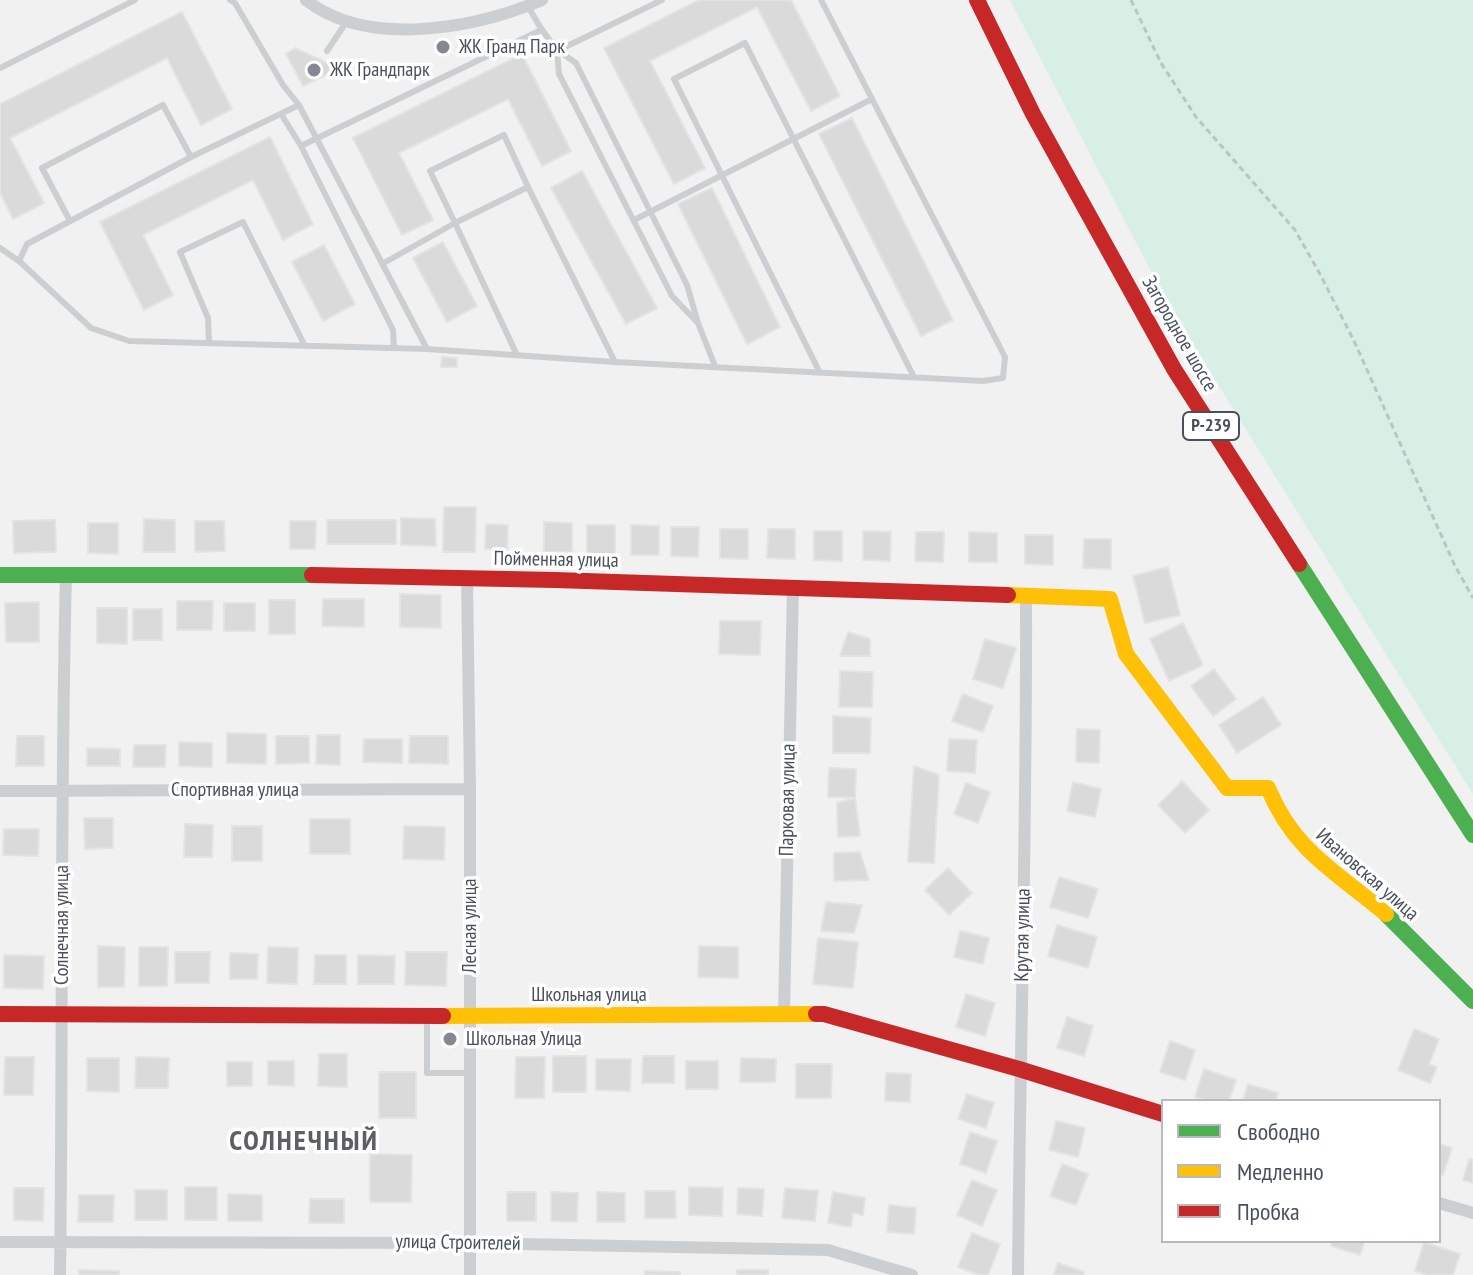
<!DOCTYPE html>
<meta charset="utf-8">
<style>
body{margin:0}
#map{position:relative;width:1473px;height:1275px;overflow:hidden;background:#f1f1f1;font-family:"PT Sans Narrow",sans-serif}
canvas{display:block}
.legend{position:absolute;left:1161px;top:1099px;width:280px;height:144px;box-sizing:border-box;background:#fff;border:2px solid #b6b9be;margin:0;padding:10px 14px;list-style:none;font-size:24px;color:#49505d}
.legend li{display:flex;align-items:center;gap:16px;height:40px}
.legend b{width:40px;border:2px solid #b6b9be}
</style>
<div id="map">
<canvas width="1473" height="1275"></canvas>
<ul class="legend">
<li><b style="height:10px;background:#4caf50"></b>Свободно</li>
<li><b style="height:10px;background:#ffc107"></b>Медленно</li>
<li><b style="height:10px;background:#c62828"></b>Пробка</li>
</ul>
</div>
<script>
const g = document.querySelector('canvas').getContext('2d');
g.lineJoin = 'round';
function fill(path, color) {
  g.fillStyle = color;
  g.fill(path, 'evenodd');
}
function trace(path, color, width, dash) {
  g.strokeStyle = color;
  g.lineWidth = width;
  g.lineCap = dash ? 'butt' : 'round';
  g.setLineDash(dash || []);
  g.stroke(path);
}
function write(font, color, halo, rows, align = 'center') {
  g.font = font + ' "PT Sans Narrow",sans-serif';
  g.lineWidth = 7;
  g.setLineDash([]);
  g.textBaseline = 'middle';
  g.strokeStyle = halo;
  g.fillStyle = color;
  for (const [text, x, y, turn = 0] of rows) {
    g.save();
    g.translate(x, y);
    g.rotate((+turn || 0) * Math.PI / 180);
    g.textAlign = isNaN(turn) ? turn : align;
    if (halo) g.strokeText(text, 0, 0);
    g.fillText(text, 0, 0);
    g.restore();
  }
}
fill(new Path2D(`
 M1010,0h463v794l-304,-488z`), '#d7efe4');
const building = new Path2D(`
 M699,0h92l49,96 -29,15 -54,-104 -107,54 55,107 -31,16 -70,-136z
 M182,12l50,97 -31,16 -34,-67 -157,80 34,65 -31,16 -13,-26v-89z
 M295,48l34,16 4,7 -30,15 -17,-32z
 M522,54l49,97 -29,15 -34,-67 -109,54 34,67 -31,15 -49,-97z
 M852,118l101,202 -32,16 -102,-202z
 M270,137l43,87 -30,16 -30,-60 -110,55 30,60 -29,15 -44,-88z
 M582,171l75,137 -31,16 -75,-136z
 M712,188l68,139 -33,17 -69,-140z
 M443,242l34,64 -30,16 -34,-64z
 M324,245l31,59 -32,17 -31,-59z
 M442,357l15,1v9h-16z
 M444,507h32l-1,45h-32z
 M401,518l34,1 1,27 -35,-1z
 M144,519l31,1v32h-32z
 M55,520l1,32 -42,1 -1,-32z
 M327,520h69v24h-69z
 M195,521h29l1,30 -30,1z
 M290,521h26l-1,28h-25z
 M544,522l28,1v29h-28z
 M88,523h30v31l-30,-1z
 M486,524l22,1 -1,25 -22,-1z
 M587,525h28v30l-28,-1z
 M631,525l28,1v29h-28z
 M671,527h28l-1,30 -27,-1z
 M720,529h28v30l-28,-1z
 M768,529h27v30l-28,-1z
 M814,531h28v30l-28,-1z
 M863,531l28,1 -1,29 -27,-1z
 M916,532h28l-1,30 -28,-1z
 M969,532l28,1v29h-28z
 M1025,535h28v30l-28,-1z
 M1084,539h27v30l-28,-1z
 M1168,567l12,48 -35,8 -12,-47z
 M400,594l41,1v33l-41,-1z
 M323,599h41v28l-42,-1z
 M269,600h26v34h-26z
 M177,601h36l-1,29h-35z
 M39,602v40h-33l-1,-39z
 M224,603h31v28h-31z
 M97,608h30v36l-30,-1z
 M133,609h29v31h-29z
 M720,621h41l-1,34 -41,-1z
 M1183,623l20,42 -34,16 -19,-42z
 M848,632l22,7v17h-30z
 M985,639l31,9 -13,40 -30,-9z
 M1214,669l22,30 -23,17 -22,-30z
 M840,671l33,1 -1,35h-33z
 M963,694l30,12 -10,26 -31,-11z
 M1263,697l18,28 -44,28 -18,-28z
 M833,716l38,2 -1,35h-37z
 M1077,729l23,1 -1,33 -23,-1z
 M227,733l39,1v30l-39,-1z
 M317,735h23v30l-24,-1z
 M17,736h27v30h-28z
 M276,736h33v27l-33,1z
 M410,736h38v28l-39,-1z
 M364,739h38v24l-39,-1z
 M949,739l28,1 -2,33 -28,-2z
 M179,742l33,1v24l-33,-1z
 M134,745h32l-1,22h-32z
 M87,748l33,1v17h-33z
 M914,766l25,9 -5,88 -26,-1z
 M829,768l27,1 -1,29 -27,-1z
 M1182,781l27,29 -24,23 -27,-28z
 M1073,782l28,7 -6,28 -28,-6z
 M966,783l24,9 -12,31 -24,-9z
 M855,798l5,38 -22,1 -1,-34z
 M84,818h29v30l-28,1z
 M310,819h40v35h-40z
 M185,824l28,1 -1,32h-28z
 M232,826h30v35h-30z
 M404,826l41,1 -1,33 -41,-1z
 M4,829h35l-1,27 -35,-1z
 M860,852l9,28 -35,1v-28z
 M948,868l24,25 -23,22 -24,-25z
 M1059,877l39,12 -10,29 -38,-11z
 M826,902l36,3 -8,28 -33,-2z
 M1057,925l40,12 -9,31 -40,-12z
 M960,931l29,7 -6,26 -29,-7z
 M818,938l40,4 -5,46 -40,-4z
 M98,946l27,1 -1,40h-26z
 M699,946l39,1v31l-40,-1z
 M139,947h29l-1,39h-28z
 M268,947l30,1 -1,36 -30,-1z
 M175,952h35l-1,31h-34z
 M406,952h41l-1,34 -41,-1z
 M230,953l28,1 -1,25h-27z
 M4,955l40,1 -1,33 -39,-1z
 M315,955h31v29h-32z
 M358,955l37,1 -1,28h-36z
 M966,994l29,9 -10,33 -29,-9z
 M1067,1017l26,9 -9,30 -27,-8z
 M1414,1029l25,10 -10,25 8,3 -7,16 -32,-13z
 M1170,1041l25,9 -10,30 -25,-8z
 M319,1054h28v33l-29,-1z
 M553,1056h33v36h-33z
 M643,1056h31v27h-32z
 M5,1057h29l-1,38h-29z
 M136,1057l33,1 -1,30h-33z
 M516,1057h29l-1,41h-29z
 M87,1058h32v34l-32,-1z
 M741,1058l35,1 -1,23h-35z
 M596,1059h35l-1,32 -34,-1z
 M268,1061h26v25l-26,-1z
 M686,1061h32v28h-32z
 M227,1062h25v24h-25z
 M796,1064h36l-1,34h-35z
 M1204,1069l32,11 -7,21h-20l-14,-4z
 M379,1072h37v46h-37z
 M886,1073l25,1 -1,28 -25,-1z
 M1248,1084l30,9 -2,8h-33z
 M967,1094l27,9 -8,25 -28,-9z
 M1056,1121l29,7 -7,29 -29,-7z
 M970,1132l27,9 -11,32 -26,-9z
 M1439,1144l13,4 -9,27 -4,-2z
 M370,1154l42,1 -1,47h-41z
 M1469,1159l4,1v23l-10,-3z
 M1062,1164l26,10 -12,31 -26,-9z
 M972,1180l25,10 -15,36 -25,-11z
 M185,1187h32v33h-32z
 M689,1187l34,1 -1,28 -33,-1z
 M14,1188h30l-1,33 -29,-1z
 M738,1188l26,1 -2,27 -25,-2z
 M785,1188l33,3 -3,30 -33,-3z
 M135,1190h32v30h-32z
 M645,1191h30l1,27h-31z
 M507,1192h29v29h-29z
 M551,1192l27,1 -1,29 -26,-1z
 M597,1192l28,1v29h-28z
 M833,1192l32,6 -2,17 -10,-2 -2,14 -23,-4z
 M228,1194l34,1v26h-34z
 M79,1195h35l-1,27h-35z
 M310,1199h34v24h-35z
 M889,1205l27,3 -2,26 -27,-2z
 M972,1233l28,11 -12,31h-9l-21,-8z
 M1332,1241h33l-5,14 -29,-9z
 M1424,1242l36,12 -7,21h-25l-13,-4z
 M1058,1263l26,9 -1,3h-29z
 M79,1270l40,1v4h-40z
 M737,1270h31v5h-31z
 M645,1271l35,1v3h-35z`);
fill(building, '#dadadb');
trace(building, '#e2e3e4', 2);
trace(new Path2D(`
 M1131,0l30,63 35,54 99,113 25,44 35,69 100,223 18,32`), '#bbc5c3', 3, [6, 4]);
trace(new Path2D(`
 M230,0l5,3 48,82 16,20 128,244
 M662,0l-105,51 2,23 113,222 26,27
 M528,6c13,24 24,42 48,57l111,222 11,38 17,43
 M327,51l20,-30
 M0,68l135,-68
 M281,114l20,32 92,184 1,18
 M301,146l240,-116
 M634,220l238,-121
 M70,221l-28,-53 121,-63 28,52
 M0,248l19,13 72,67 38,13 298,8 188,13 368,19 20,-3 2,-21 -184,-357
 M19,261l8,-17 164,-87 108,-52
 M382,264l73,-41 -25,-52 74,-36 24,52
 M209,342l-1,-24 -28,-66 63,-30 61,122
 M517,355l-62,-132 73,-36 87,175
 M819,371l-145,-292 71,-36 169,334
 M427,1019v54h43`), '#cccfd2', 6);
trace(new Path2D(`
 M306,0c62,49 170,28 236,0
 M467,578l3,211v486
 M0,791l470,-2
 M784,1014l9,-428
 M1439,1203l34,10
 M0,1242l470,1 358,7 84,25
 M60,1275c3,-234 0,-467 6,-701
 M1018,1275c2,-226 9,-453 8,-679`), '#cccfd2', 12);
trace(new Path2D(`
 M1299,564l174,271
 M0,575h312
 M1386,914l87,87`), '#4caf50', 16);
trace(new Path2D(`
 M1008,595l102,4 16,55 101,134h41c27,65 68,83 118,126
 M443,1016l373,-2`), '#ffc107', 16);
trace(new Path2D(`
 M977,0l56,114 141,255 125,195
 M312,575l243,5 453,15
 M0,1014l443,2
 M816,1014h8l195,55 144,45`), '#c62828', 16);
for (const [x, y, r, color] of [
 [443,47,8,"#848891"],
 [314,70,8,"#848891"],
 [450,1039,8,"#848891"]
]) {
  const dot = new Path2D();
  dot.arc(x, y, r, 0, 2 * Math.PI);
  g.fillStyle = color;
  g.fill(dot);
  trace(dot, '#fff', 3);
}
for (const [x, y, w] of [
 [1211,426,56]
]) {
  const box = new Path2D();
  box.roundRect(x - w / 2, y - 14, w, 28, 6);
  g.fillStyle = '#fff';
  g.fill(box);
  trace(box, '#49505d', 2);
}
write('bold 18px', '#49505d', null, [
 ["Р-239",1211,426]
]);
write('20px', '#49505d', '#fff', [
 ["ЖК Гранд Парк",459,47],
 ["ЖК Грандпарк",330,70],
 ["Школьная Улица",466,1039]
], 'left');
write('20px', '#49505d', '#fff', [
 ["Загородное шоссе",1179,334,60],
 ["Пойменная улица",556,560,1],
 ["Спортивная улица",235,790],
 ["Парковая улица",788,800,-89],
 ["Ивановская улица",1367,875,41],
 ["Солнечная улица",62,925,-90],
 ["Лесная улица",470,926,-90],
 ["Крутая улица",1023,935,-89],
 ["Школьная улица",589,995],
 ["улица Строителей",458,1243,1]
]);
g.letterSpacing = '2px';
write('bold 28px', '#5d5f65', '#fff', [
 ["СОЛНЕЧНЫЙ",304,1142]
]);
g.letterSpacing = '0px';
</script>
